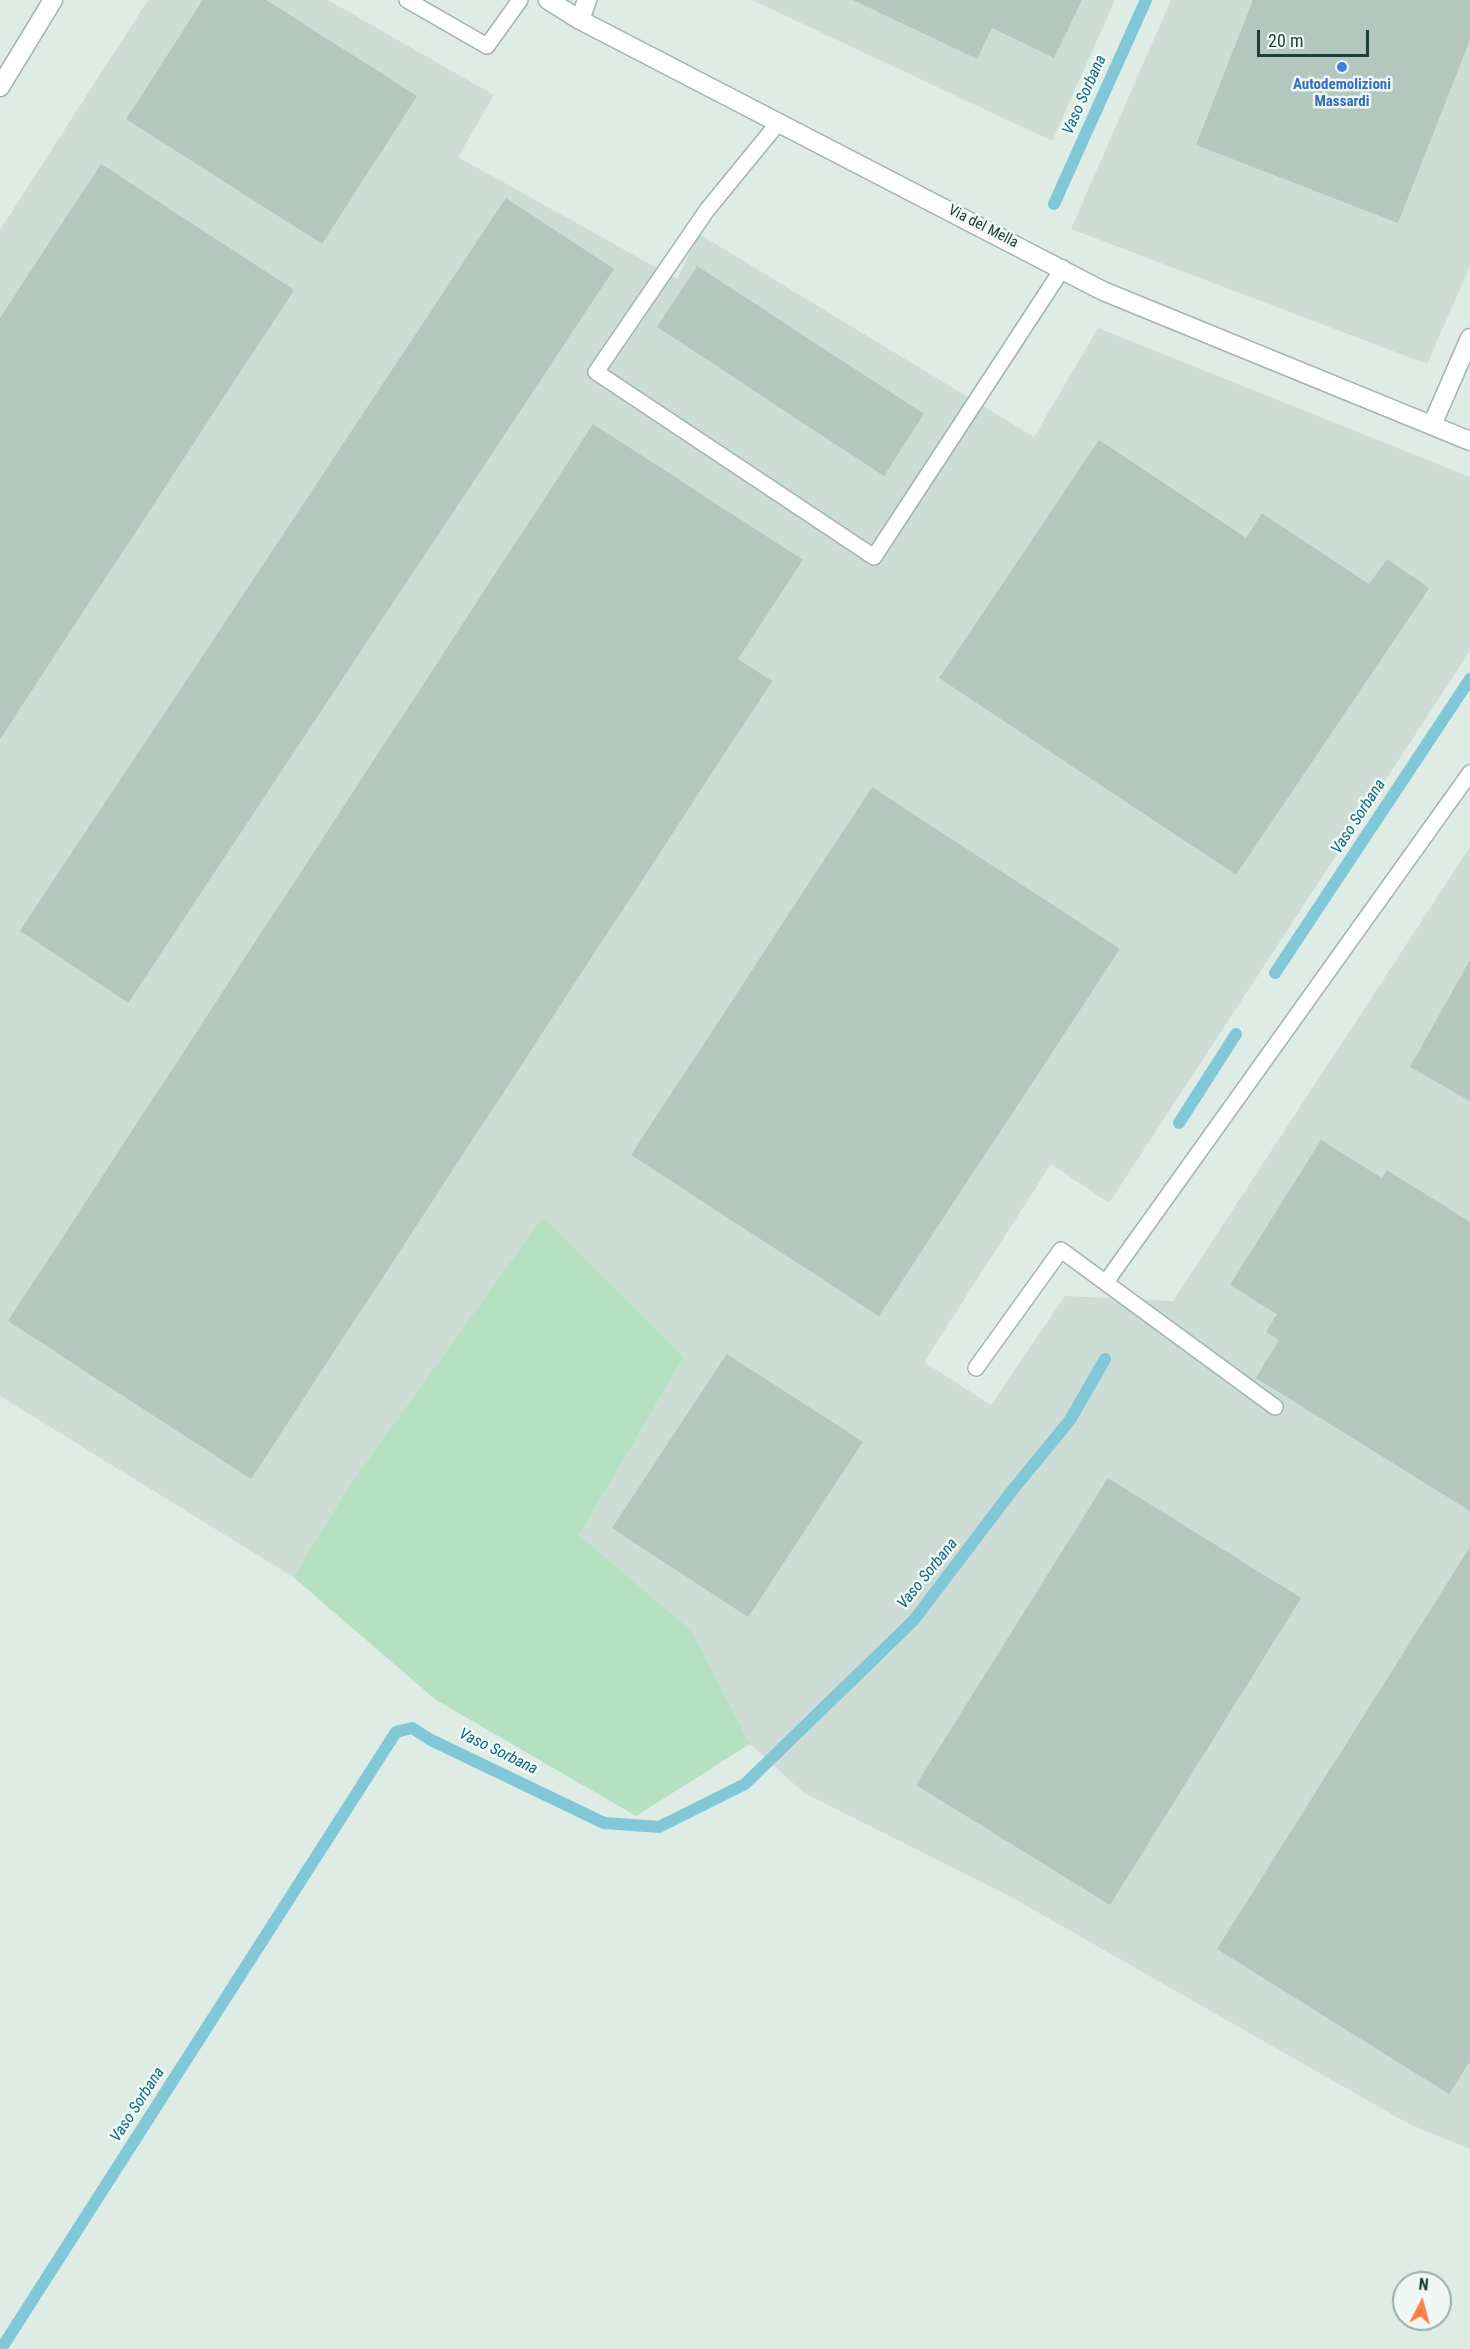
<!DOCTYPE html>
<style>
body{margin:0}
#map{position:relative;width:1470px;height:2349px;overflow:hidden;background:#dfece6;font-family:"Roboto Condensed",sans-serif}
canvas{display:block}
.north{position:absolute;left:1392px;top:2271px;width:60px;height:60px;box-sizing:border-box;background:#eff8f4;border:2px solid #9bada8;border-radius:50%;rotate:6deg;font-size:16px;font-weight:700;line-height:24px;text-align:center;color:#1e3d36}
.north::after{content:'';display:block;margin:auto;width:21px;height:27px;background:#ff7d49;clip-path:polygon(50% 0,100% 100%,50% 72%,0 100%)}
.scale{position:absolute;left:1257px;top:30px;width:112px;height:27px;box-sizing:border-box;border:3px solid #1e3d36;border-top:0;padding-left:8px;font-size:18px;line-height:21px;white-space:nowrap;color:#1e3d36;-webkit-text-stroke:4px #eff8f4;paint-order:stroke}
</style>
<div id="map">
<canvas width="1470" height="2349"></canvas>
<div class="north">N</div>
<div class="scale">20 m</div>
</div>
<script>
const g = document.querySelector('canvas').getContext('2d');
g.lineJoin = 'round';
function fill(path, color) {
  g.fillStyle = color;
  g.fill(path, 'evenodd');
}
function trace(path, color, width, dash) {
  g.strokeStyle = color;
  g.lineWidth = width;
  g.lineCap = dash ? 'butt' : 'round';
  g.setLineDash(dash || []);
  g.stroke(path);
}
function write(font, color, halo, rows, align = 'center') {
  g.font = font + ' "Roboto Condensed",sans-serif';
  g.lineWidth = 5;
  g.setLineDash([]);
  g.textBaseline = 'middle';
  g.strokeStyle = halo;
  g.fillStyle = color;
  for (const [text, x, y, turn = 0] of rows) {
    g.save();
    g.translate(x, y);
    g.rotate((+turn || 0) * Math.PI / 180);
    g.textAlign = isNaN(turn) ? turn : align;
    if (halo) g.strokeText(text, 0, 0);
    g.fillText(text, 0, 0);
    g.restore();
  }
}
fill(new Path2D(`
 M148,0h180l166,95 -36,62 219,122 22,-45 335,203 64,-109 372,149v174l-361,552 -58,-39 -127,198 67,43 74,-109 108,5 297,-454v1302l-61,-25 -396,-226 -209,-105 -54,-49 -58,-113 -113,-96 105,-178 -141,-139 -193,267 -57,92 -293,-181v-1166z
 M752,0h363l-63,141z
 M1171,0h299v266l-43,98 -356,-135z`), '#cddcd5');
fill(new Path2D(`
 M543,1217l141,140 -105,178 113,96 58,113 -114,72 -200,-116 -143,-123 57,-92z`), '#b5e0c2');
trace(new Path2D(`
 M1054,204l92,-204
 M1275,973l195,-294
 M1179,1123l57,-89
 M1,2349l395,-617 16,-4 19,12 173,83 55,4 86,-43 169,-164 97,-128 59,-72 35,-61`), '#80c7d7', 12);
fill(new Path2D(`
 M203,0h63l151,96 -95,148 -196,-125z
 M853,0h229l-28,58 -62,-30 -15,31z
 M1253,0h217v40l-72,183 -202,-78z
 M101,164l193,126 -294,449v-421z
 M506,198l108,71 -486,734 -108,-72z
 M697,266l227,148 -40,62 -227,-149z
 M593,424l210,136 -65,99 34,22 -521,798 -243,-158z
 M1099,440l147,98 16,-25 107,71 18,-25 42,29 -193,287 -297,-197z
 M872,787l248,162 -241,367 -248,-161z
 M1470,960v141l-60,-34z
 M1321,1140l61,38 5,-8 83,52v289l-214,-133 23,-38 -13,-8 11,-18 -47,-29z
 M727,1354l136,88 -115,175 -136,-89z
 M1108,1478l193,120 -191,307 -194,-120z
 M1470,1547v514l-21,33 -232,-145z`), '#b4c7bf');
const lane = new Path2D(`
 M407,0l80,46 33,-46
 M779,122l-72,88 -111,162 278,185 189,-289
 M1106,1282l364,-509
 M976,1368l85,-118 214,157`);
const street = new Path2D(`
 M548,0l32,20 523,271 367,150
 M580,20l7,-20
 M0,87l53,-87
 M1432,425l38,-87`);
trace(lane, '#a1b4ae', 18);
trace(street, '#a1b4ae', 21);
trace(lane, '#fff', 15);
trace(street, '#fff', 18);
for (const [x, y, r, color] of [
 [1342,67,6,"#3f7fe0"]
]) {
  const dot = new Path2D();
  dot.arc(x, y, r, 0, 2 * Math.PI);
  g.fillStyle = color;
  g.fill(dot);
  trace(dot, '#eff8f4', 2);
}
write('bold 15px', '#366cbe', '#eff8f4', [
 ["Autodemolizioni",1342,85],
 ["Massardi",1342,102]
]);
write('15px', '#1e3d36', '#eff8f4', [
 ["Via del Mella",983,227,27]
]);
write('italic 16px', '#12697f', '#eff8f4', [
 ["Vaso Sorbana",1085,95,-66],
 ["Vaso Sorbana",1359,817,-57],
 ["Vaso Sorbana",928,1574,-51],
 ["Vaso Sorbana",498,1752,26],
 ["Vaso Sorbana",138,2105,-57]
]);
</script>
